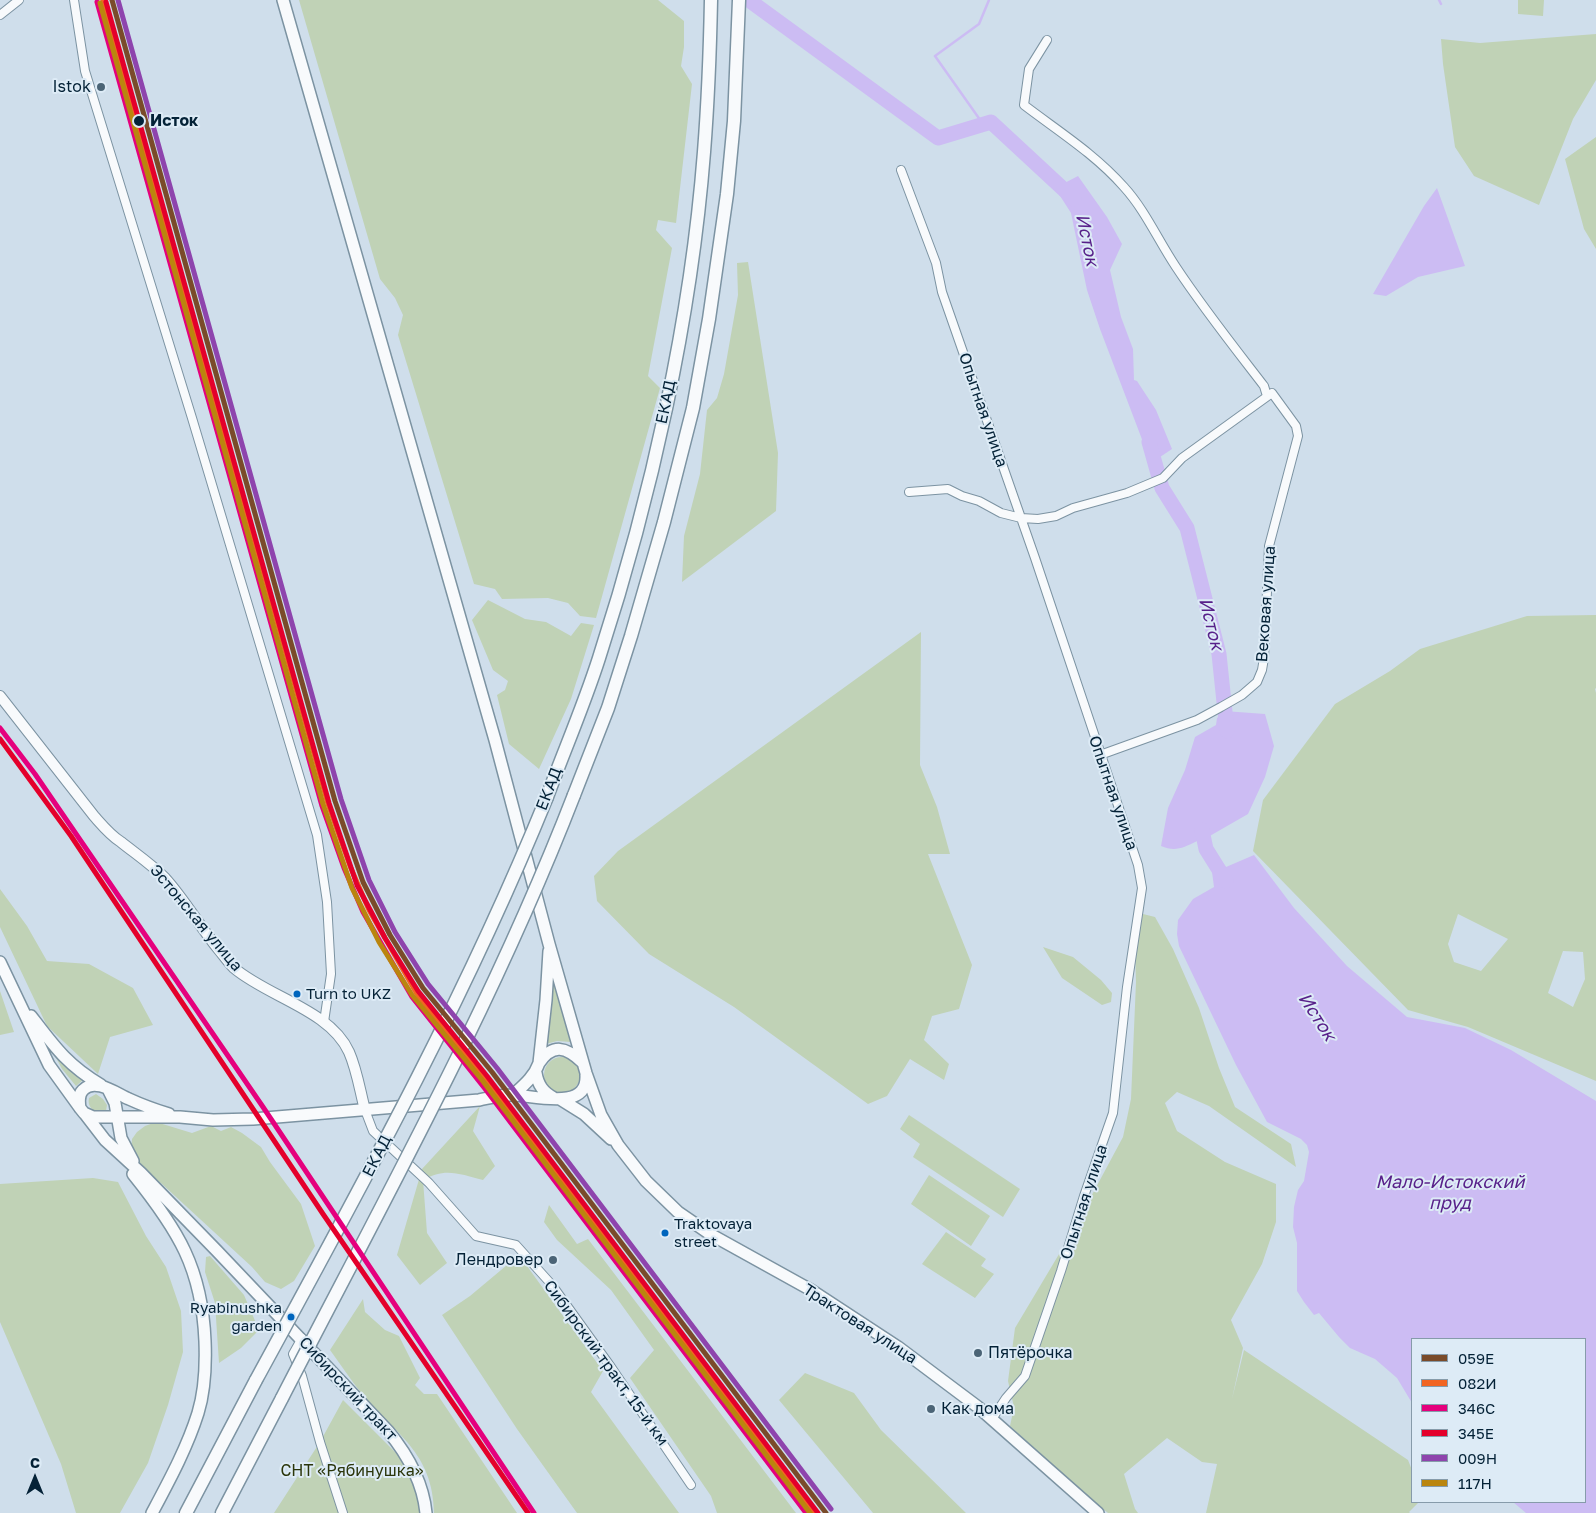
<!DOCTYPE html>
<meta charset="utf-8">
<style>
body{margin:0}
#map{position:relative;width:1596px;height:1513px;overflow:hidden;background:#cfdeeb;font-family:"Golos Text",sans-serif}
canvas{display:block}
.legend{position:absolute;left:1411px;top:1338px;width:175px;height:165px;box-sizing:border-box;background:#ddebf6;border:1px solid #869baa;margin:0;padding:6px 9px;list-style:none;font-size:15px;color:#042237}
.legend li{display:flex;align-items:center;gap:10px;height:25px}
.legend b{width:25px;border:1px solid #869baa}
.north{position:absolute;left:10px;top:1453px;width:50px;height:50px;-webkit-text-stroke:4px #ddebf6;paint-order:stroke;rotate:0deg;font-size:14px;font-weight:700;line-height:20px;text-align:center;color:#042237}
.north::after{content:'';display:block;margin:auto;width:18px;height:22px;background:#042237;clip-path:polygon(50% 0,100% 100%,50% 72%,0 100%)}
</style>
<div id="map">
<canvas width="1596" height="1513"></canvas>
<ul class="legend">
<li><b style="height:6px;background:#7a4b2a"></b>059Е</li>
<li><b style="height:6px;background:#f26522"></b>082И</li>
<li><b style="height:6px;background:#e5007d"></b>346С</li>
<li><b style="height:6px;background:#e4002b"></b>345Е</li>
<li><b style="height:6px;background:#8e44ad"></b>009Н</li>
<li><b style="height:6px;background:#ba850e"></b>117Н</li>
</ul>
<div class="north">С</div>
</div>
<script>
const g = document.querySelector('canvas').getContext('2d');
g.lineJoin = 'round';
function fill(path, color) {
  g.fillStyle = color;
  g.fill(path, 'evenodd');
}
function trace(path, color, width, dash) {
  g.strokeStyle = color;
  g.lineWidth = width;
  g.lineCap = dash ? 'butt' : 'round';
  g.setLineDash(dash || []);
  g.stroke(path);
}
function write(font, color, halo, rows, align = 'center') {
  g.font = font + ' "Golos Text",sans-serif';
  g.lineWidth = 4;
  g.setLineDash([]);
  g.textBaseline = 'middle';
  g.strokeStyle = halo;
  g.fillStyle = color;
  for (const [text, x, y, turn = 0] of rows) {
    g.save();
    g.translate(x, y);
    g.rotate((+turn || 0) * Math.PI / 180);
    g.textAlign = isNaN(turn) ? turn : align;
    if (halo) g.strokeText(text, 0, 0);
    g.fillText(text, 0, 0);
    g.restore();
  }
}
fill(new Path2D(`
 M299,0h359l26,21v26l-3,19 11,18 -16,139 -18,-3 -2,10 16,18 -24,128 12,12 -64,230 -16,-2 -12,-13 -20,-5 -46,1 -7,-10 -21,-5 -76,-249 5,-20 -8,-17 -15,-19z
 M1518,0h26l-1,16 -25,-2z
 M1596,34v46l-23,39 -34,86 -65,-29 -19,-29 -12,-83 -2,-25 39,4z
 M1596,137v112l-12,-20 -19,-70z
 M748,262l30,191 -2,58 -94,71 2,-46 16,-62 7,-64 10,-12 7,-24 14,-79 -1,-32z
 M488,600l37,19 21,3 25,14 10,-13 13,2 -23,74 -32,70 -30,-25 -12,-49 8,-5 3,-9 -15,-11 -21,-50z
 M1596,615v73l-1,1 1,4v388l-128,-54 -60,-17 -155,-159 10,-51 72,-96 55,-33 30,-22 107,-33zM1458,914l50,25 -27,32 -27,-9 -6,-18zM1563,951l20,1 2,27 -12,28 -25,-14z
 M921,632l-1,133 17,42 13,47h-22l44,111 -13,44 -27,7 -8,24 25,24 -5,16 -34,-21 -23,37 -19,8 -134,-97 -85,-53 -52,-53 -3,-25 24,-25z
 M0,889l27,37 20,35 42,3 44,24 20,37 -43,12 -12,37 -51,-48 -47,-99z
 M1143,914l12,3 18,32 26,59 20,60 16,39 56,37 5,23 -87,-61 -32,-14 -12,11 12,28 48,31 51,22v38l-14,42 -31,56 12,28 -11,51 12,-49 164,110 4,10v32h7l-10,10 1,1h-204l11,-49 -15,-2 -35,-24 -43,36 11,35 3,4h-30l-29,-24 -69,-63 4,-19 -6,-26 7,-53 56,-94 52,-97 8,-38 5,-117 -1,-32z
 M1043,947l30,10 28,23 11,13 -1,9 -9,3 -40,-27z
 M553,973l18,69 -14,-1 -11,3z
 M0,991l14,41 -14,3z
 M54,1054l29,26 -7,6 -14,-17z
 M544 1075a18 18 0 1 1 36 0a18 18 0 1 1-36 0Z
 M96,1094l7,5 4,6 -1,6 -7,4c-6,-5 -12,-8 -10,-17z
 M480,1106l-7,25 22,35 -12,14c-23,-6 -38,-13 -60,0l4,53 20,30 -27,22 -23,-30 25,-86z
 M909,1115l111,74 -17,28 -90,-60 7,-13 -20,-15z
 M156,1122l36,11 19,-7 10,5 10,-4 11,6 19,14 9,15 31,42 14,42 -21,35 -13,8 -16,-7 -13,-15 -90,-83 -22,-17 -9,-16 1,-12 5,-7 8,-6z
 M929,1175l61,41 -19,30 -60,-42z
 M93,1178l25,4 28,54 20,31 15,44 2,41 -15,53 -20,58 -28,50h-44l-15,-49 -61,-142v-138z
 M549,1205l28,39 11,-5 208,274h-79l-6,-17 -81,-118 24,-28 -43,-60 -54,-50 -13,-18z
 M946,1232l40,27 -5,7 13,8 -19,24 -53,-34z
 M519,1255l84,116 -12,21 88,121h-102l-60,-84 -75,-114 28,-19z
 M210,1256l34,39 15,35 -18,18 -22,15 -4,-60 -10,-31 1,-15z
 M363,1299l2,13 20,18 14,6 21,42 -5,7 9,9h13l80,119h-83c-1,-61 -38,-78 -72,-119 -11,-14 -22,-30 -32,-44z
 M805,1373l49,20 27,37 85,83h-93l-94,-113z
 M343,1400l65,65 10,34 2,14h-146l46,-71z`), '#c0d2b6');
fill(new Path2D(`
 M1078,176l29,41 15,27 -12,26 11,47 12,32 1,31 3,1 19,29 16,39 -21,14 -51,-134 -13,-39 -16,-77 -16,-25z
 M1437,188l28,78 -47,11 -32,19 -13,-2 51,-88z
 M1224,711l41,3 9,32 -9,31 -17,37 -40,23v10l-6,3 -5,-9c-14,7 -22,11 -36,5l7,-38 17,-38 10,-33 21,-12 1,-7z
 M1254,855l40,53 53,58 60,51 58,11 46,22 85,51v412h-70l-13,-11h72v-163h-173v64l-15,-25 -22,-19 -25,-11 -11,-11 -20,-24 -5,2 -10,-13 -7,-11v-48l-4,-16 1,-20 4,-17 6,-9 5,-29 -2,-7 -6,-6 -34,-17 -31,-57 -57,-119 -2,-12 1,-14 15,-21 21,-12 -3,-23 9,-2 6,5z`), '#ccbcf3');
trace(new Path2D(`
 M1439,0l2,4
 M983,124l-48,-68 44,-32 10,-24`), '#ccbcf3', 2.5);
trace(new Path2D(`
 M750,1l188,137 53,-16 83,77
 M1149,442l13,46 25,40 32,126 8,77
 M1202,830l4,19 20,32`), '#ccbcf3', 15);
const minor = new Path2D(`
 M74,0l11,71 107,347 125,417 10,67 4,72 -7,48
 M0,15l19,-15
 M1047,40l-18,29 -5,36c34,26 71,49 100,82 21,23 34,53 52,80 27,41 58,80 88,119l3,10
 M901,170l35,93 6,29 93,266 103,307 4,23 -15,99 -14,126 -29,83 -23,75 -36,105 -19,22 -14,21
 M909,492l39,-3 14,7 17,5 22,12 20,5 17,1 18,-3 17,-8 54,-15 36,-15 19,-20 90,-65 24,33 2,10 -29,110 -5,112 -2,12 -5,12 -15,13 -21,12 -24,13 -97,35
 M365,1110l8,21 56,52 47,53 40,9 36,40 59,82 80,118
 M302,1338l-9,16 9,22 18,66 23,71`);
const tertiary = new Path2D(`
 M0,696l94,120c8,9 16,19 27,26 15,12 30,22 44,36 20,22 35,49 54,72 5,6 10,13 15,18 34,29 96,42 115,84 8,18 11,39 16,58`);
const secondary = new Path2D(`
 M283,0l212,740 54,204 37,129 15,42 17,30 28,36 32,31 32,22 101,56 87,57 80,60 120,106
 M0,962l49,103 31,43 4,5 9,4h87l33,3 40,-1 226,-19c11,-2 24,-6 35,-5 22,1 74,16 72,-20
 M31,1016c23,30 36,49 70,69
 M539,1063c14,-20 27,-16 43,-1
 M536,1073c2,12 7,19 18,25
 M108,1089l7,14 6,35 12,23
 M513,1095c11,-10 21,-18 26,-32l7,-63 3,-49
 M560,1099l24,15 27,25
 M80,1108c-1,-6 -2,-13 3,-18 12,-13 34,4 46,9 13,6 27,11 40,15
 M85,1114l20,26 36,33 76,78 171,180c19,23 35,51 38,82
 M133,1174c45,56 69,94 72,167 1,25 0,49 -7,72 -11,35 -29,68 -46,100`);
const trunk = new Path2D(`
 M574,795l34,-87 23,-72 33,-114 29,-114 16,-89 18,-125 7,-73 5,-121
 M547,797c17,-46 37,-92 52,-139 52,-160 92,-338 105,-506 4,-51 6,-101 7,-152
 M186,1513l70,-133
 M222,1513l60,-115`);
trace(minor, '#7c93a2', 10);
trace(tertiary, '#7c93a2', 12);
trace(secondary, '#7c93a2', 14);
trace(trunk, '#7c93a2', 15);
trace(minor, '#f8fafc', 8);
trace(tertiary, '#f8fafc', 10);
trace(secondary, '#f8fafc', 11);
trace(trunk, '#f8fafc', 12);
const trunkBridge = new Path2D(`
 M256,1380c104,-191 209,-381 291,-583
 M282,1398c102,-198 211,-394 292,-603`);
trace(trunkBridge, '#7c93a2', 15, []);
trace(trunkBridge, '#f8fafc', 12);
trace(new Path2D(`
 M112,0l223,801 28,81 27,53 33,53 69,84 334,441`), '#7a4b2a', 5);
trace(new Path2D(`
 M103,0l225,804 22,62 19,44 48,84 74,92 323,427`), '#f26522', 5);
trace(new Path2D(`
 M97,2l225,804 22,62 19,44 49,85 74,93 320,423
 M0,728l35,46 228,333 271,406`), '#e5007d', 5);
trace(new Path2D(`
 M106,2l223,801 28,82 28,53 33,53 69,85 331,437
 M0,739l71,97 252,378 205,299`), '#e4002b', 5);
trace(new Path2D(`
 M118,0l223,799 28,81 26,52 33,52 69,84 334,441`), '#8e44ad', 5);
trace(new Path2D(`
 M100,3l223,801 29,84 27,54 33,53 70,85 328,433`), '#ba850e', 5);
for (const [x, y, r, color] of [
 [101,87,5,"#4b6476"],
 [139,121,6,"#042237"],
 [297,994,4.5,"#0065bd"],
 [665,1233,4.5,"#0065bd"],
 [553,1260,5,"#4b6476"],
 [291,1317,4.5,"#0065bd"],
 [978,1353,5,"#4b6476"],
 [931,1409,5,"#4b6476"]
]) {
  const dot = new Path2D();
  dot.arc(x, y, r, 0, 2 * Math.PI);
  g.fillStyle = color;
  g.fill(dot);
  trace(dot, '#ddebf6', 2);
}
write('15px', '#042237', '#ddebf6', [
 ["Turn to UKZ",306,994],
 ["Traktovaya",674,1224],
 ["street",674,1242],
 ["Ryabinushka",282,1308,"right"],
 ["garden",282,1326,"right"]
], 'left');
write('16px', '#042237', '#ddebf6', [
 ["Istok",91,87],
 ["Лендровер",543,1260],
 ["Пятёрочка",988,1353,"left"],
 ["Как дома",941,1409,"left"]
], 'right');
write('bold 16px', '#042237', '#ddebf6', [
 ["Исток",150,121]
], 'left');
write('16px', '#042237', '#ddebf6', [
 ["ЕКАД",666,402,-78],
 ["Опытная улица",983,410,71],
 ["Вековая улица",1266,604,-86],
 ["ЕКАД",549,789,-69],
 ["Опытная улица",1113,793,71],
 ["Эстонская улица",196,918,50],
 ["ЕКАД",377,1156,-63],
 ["Опытная улица",1084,1202,-72],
 ["Трактовая улица",860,1324,33],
 ["Сибирский тракт, 15-й км",606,1363,54],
 ["Сибирский тракт",348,1389,47]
]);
write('16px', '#2b360b', '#ddebf6', [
 ["СНТ «Рябинушка»",352,1471]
]);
write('italic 18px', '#58218a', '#ddebf6', [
 ["Исток",1087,240,78],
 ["Исток",1211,624,76],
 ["Исток",1317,1017,57],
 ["Мало-Истокский",1450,1182],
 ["пруд",1450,1203]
]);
</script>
